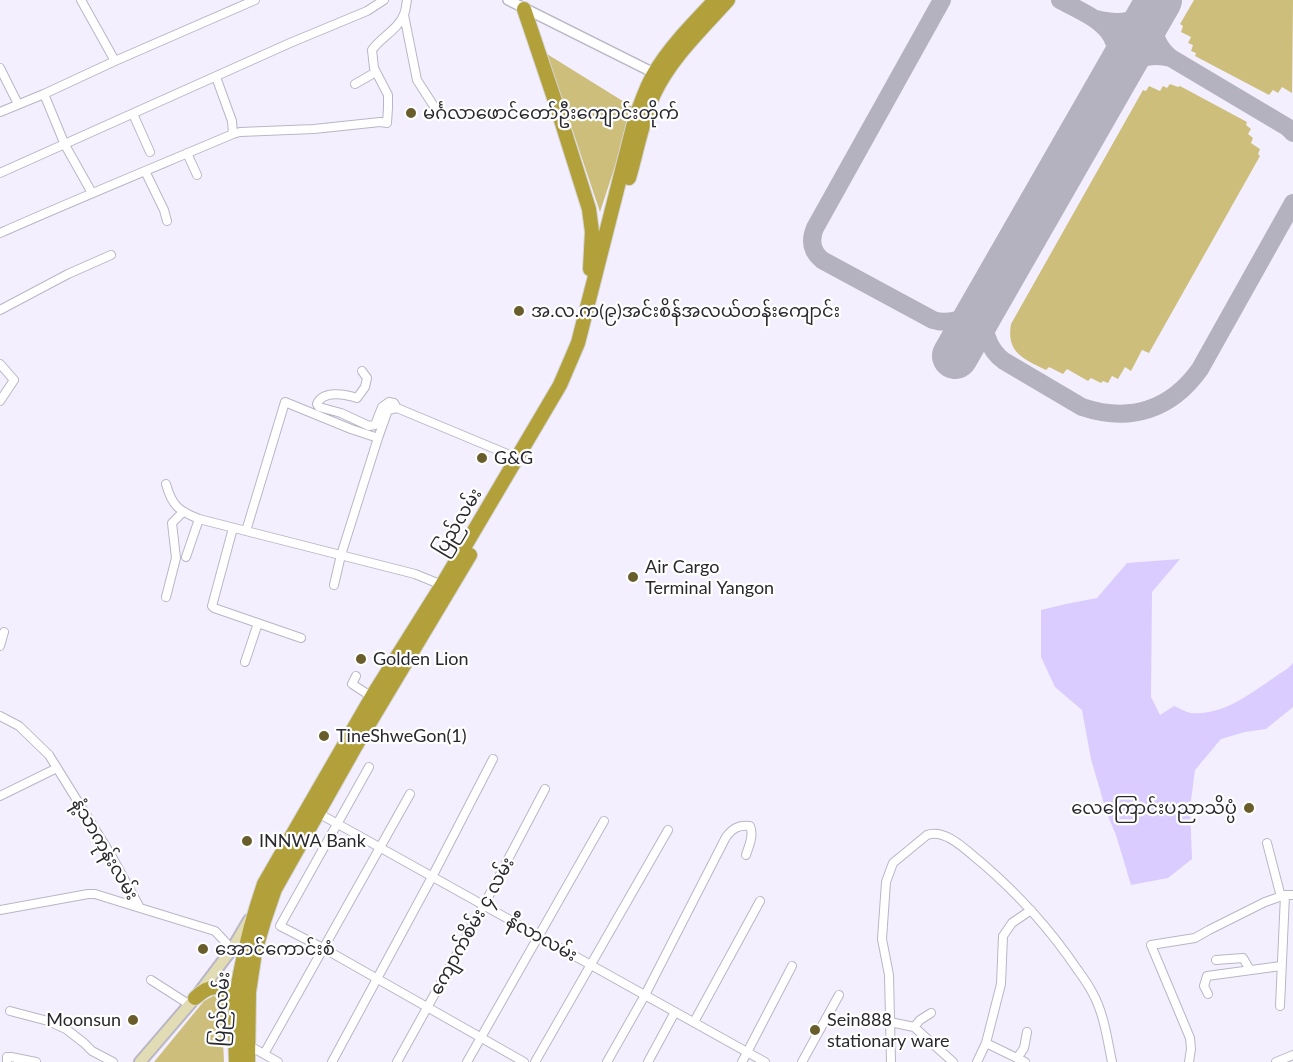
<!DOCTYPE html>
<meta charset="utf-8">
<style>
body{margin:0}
canvas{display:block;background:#f3efff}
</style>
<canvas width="1293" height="1062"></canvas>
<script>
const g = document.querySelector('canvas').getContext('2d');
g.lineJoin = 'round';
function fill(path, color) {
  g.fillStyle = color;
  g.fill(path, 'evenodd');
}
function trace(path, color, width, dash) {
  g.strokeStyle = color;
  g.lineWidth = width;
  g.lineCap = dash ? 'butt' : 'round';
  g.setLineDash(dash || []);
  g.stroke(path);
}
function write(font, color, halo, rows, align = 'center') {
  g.font = font + ' Lato,"Noto Sans Myanmar",sans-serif';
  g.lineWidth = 4.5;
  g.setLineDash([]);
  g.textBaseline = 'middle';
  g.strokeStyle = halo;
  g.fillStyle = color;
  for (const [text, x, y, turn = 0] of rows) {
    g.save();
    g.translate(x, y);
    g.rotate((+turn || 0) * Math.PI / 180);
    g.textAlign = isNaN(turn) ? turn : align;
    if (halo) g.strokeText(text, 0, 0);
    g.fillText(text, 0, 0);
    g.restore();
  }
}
fill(new Path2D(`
 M1194,0h99l-1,93 -10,-6 -4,6 -5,-3 -4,5 -74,-39 1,-3 -5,-2 2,-6 -5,-2 3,-6 -10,-5 2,-6 -3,-2z
 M547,54l87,54 -34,104z
 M1170,84l8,3 2,-1 67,36 -1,3 5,4 -3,5 5,4 -2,5 9,6 -2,5 2,2 -111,197 -7,-3 -11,21 -6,-4 -7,12 -6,-3 -4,7 -5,-2 -2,2 -10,-5 -3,3 -21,-12 -4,5 -14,-7 -3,3c-22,-11 -40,-17 -35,-46l132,-234 3,1 3,-5 11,5 3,-5 4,2z
 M213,996l6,1 6,5 1,8 -3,31 1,21h-70l50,-61z`), '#cdbf7b');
fill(new Path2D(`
 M1180,559l-28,33 -1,105 9,18 14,-9c5,2 11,6 17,7 37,3 67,-26 96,-44l6,-6v44l-27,22 -21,3 -24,7 -26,31 -5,38 2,51 -24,19 -37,7 -15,-50 -9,-21 -16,-55 -9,-49 -27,-23 -14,-30v-47l25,-6 31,-6 30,-35z`), '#daccff');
trace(new Path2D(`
 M942,0l-127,228c-5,12 -4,23 7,32l111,60c19,6 37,-4 51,-15
 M1060,0c36,19 66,29 55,78
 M1157,3c-6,20 -4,41 14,55
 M1096,19c29,7 39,2 61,-16
 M1116,76c16,-16 32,-24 55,-18l116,69 6,6
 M984,305c-3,20 3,44 20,56l78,46c48,16 89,3 118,-38l93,-166`), '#b4b2be', 18);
trace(new Path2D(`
 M955,356l204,-356`), '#b4b2be', 46);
const minor = new Path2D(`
 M81,0l34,61 140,-61
 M404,15l13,65 18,28
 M0,68l18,36
 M216,77l16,44 1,13
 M355,84l21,-12
 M44,94l21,51 27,48
 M0,112l44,-18 71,-33
 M133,114l17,38
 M187,153l10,22
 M145,171l19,39 3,11
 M0,173l290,-130 77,-32 17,-11
 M0,233c77,-34 155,-66 233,-99l7,-2 74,-3 66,-7 7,1 1,-15v-13l-14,-27 -2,-18c9,-13 27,-21 32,-36 2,-4 2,-10 3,-14
 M0,310l68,-36 43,-19
 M0,364l14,16 -14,21
 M362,371l5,7 -2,9 -8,11c-12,-4 -34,-8 -40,6l2,3 22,6 28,13 6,-1 7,-18 7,-5 5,1 3,5
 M166,484c6,22 13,27 33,35l216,55 27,11
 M233,528l-21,78 2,2 87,30
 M246,531l39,-129 66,27 27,9
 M186,557l13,-38
 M334,585l7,-30 37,-117 10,-28 9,-2 120,50
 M166,597l10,-39 -4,-35 11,-11
 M0,646l4,-14
 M245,662l13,-39
 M356,676l-4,8 20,13
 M0,716l19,10 30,29 62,100 29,53 75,23 17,18
 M369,767l-89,159 43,22 201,114
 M0,796l57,-28
 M318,813l447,249
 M1267,843l14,54
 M0,910l88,-16h7l45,14
 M1216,960l27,-2 7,12
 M151,980l39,25
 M1208,994l-4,-8 3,-10 74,-10
 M1280,1006l5,-111
 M10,1011l38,10 18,8 18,14 8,8 21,11
 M694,1022l66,-121
 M890,1022l24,5 39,35
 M914,1027l6,-7 11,-7
 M986,1043l39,19
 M248,1045l30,17
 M264,1054l146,-260
 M1018,1057l6,-9 3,-16
 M7,1062v-5h4l25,5
 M332,1062l100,-185 61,-118
 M397,1062l87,-157 61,-116
 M467,1062l137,-241
 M535,1062l133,-232
 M607,1062l38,-67 81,-158c7,-9 12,-12 24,-11 4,10 -1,19 -4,29
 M648,1062l27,-50
 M742,1062l50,-96
 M802,1062l37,-67
 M891,1062l-2,-87 -7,-36 4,-57 7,-19 34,-28c19,-7 41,17 55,28 36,31 68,66 95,106 5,7 11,15 15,23 12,21 15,46 20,70
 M977,1062l9,-19 15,-59 2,-48 9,-13 19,-13
 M1189,1062l2,-13 -1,-11 -39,-93 44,-7 14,-8 56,-28 20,-7h8
 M1276,1062l17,-7`);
const tertiary = new Path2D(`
 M508,0l150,75`);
const secondary = new Path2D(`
 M140,1062l55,-64 37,-49 17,-29`);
const trunk = new Path2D(`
 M524,9l31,92 34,108 3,23 -2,37
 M629,178c8,-27 13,-57 25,-84 17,-36 47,-64 74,-94
 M195,998c18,-17 27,-12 42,4
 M236,1062c-1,-29 -2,-60 4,-88 6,-31 14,-61 24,-90l109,-189 69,-110 118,-200 18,-42 57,-224c6,-16 11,-33 20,-47 16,-27 39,-49 60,-72
 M248,1062l1,-70 6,-40 9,-31 11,-32 79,-140 116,-194`);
trace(minor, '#b9b6c5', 10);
trace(tertiary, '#b9b6c5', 12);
trace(secondary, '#b9b6c5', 14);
trace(trunk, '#d4d4d5', 16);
trace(minor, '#fff', 8);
trace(tertiary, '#fff', 9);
trace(secondary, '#e2dcb5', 10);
trace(trunk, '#b2a03a', 14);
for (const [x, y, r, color] of [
 [411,113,6,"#695e2b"],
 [519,311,6,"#695e2b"],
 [482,458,6,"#695e2b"],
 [633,577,6,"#695e2b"],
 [361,659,6,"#695e2b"],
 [324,736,6,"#695e2b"],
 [1249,808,6,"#695e2b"],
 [247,841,6,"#695e2b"],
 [203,949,6,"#695e2b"],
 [133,1020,6,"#695e2b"],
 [815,1030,6,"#695e2b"]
]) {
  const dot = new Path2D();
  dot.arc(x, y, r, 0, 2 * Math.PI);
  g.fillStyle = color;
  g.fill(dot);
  trace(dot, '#fff', 2);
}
write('18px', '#29282e', '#fff', [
 ["မင်္ဂလာဖောင်တော်ဦးကျောင်းတိုက်",423,113],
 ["အ.လ.က(၉)အင်းစိန်အလယ်တန်းကျောင်း",531,311],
 ["G&G",494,458],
 ["Air Cargo",645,567],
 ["Terminal Yangon",645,588],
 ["Golden Lion",373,659],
 ["TineShweGon(1)",336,736],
 ["လေကြောင်းပညာသိပ္ပံ",1237,808,"right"],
 ["INNWA Bank",259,841],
 ["အောင်ကောင်းစံ",215,949],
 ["Moonsun",121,1020,"right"],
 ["Sein888",827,1020],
 ["stationary ware",827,1041]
], 'left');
write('18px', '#29282e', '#fff', [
 ["ပြည်လမ်း",458,522,-59],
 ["နံ့သာကုန်းလမ်း",105,849,60],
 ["ကျောက်စိမ်း ၄ လမ်း",472,926,-61],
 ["နီလာလမ်း",542,938,29],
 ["ပြည်လမ်း",221,1009,-86]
]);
</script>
